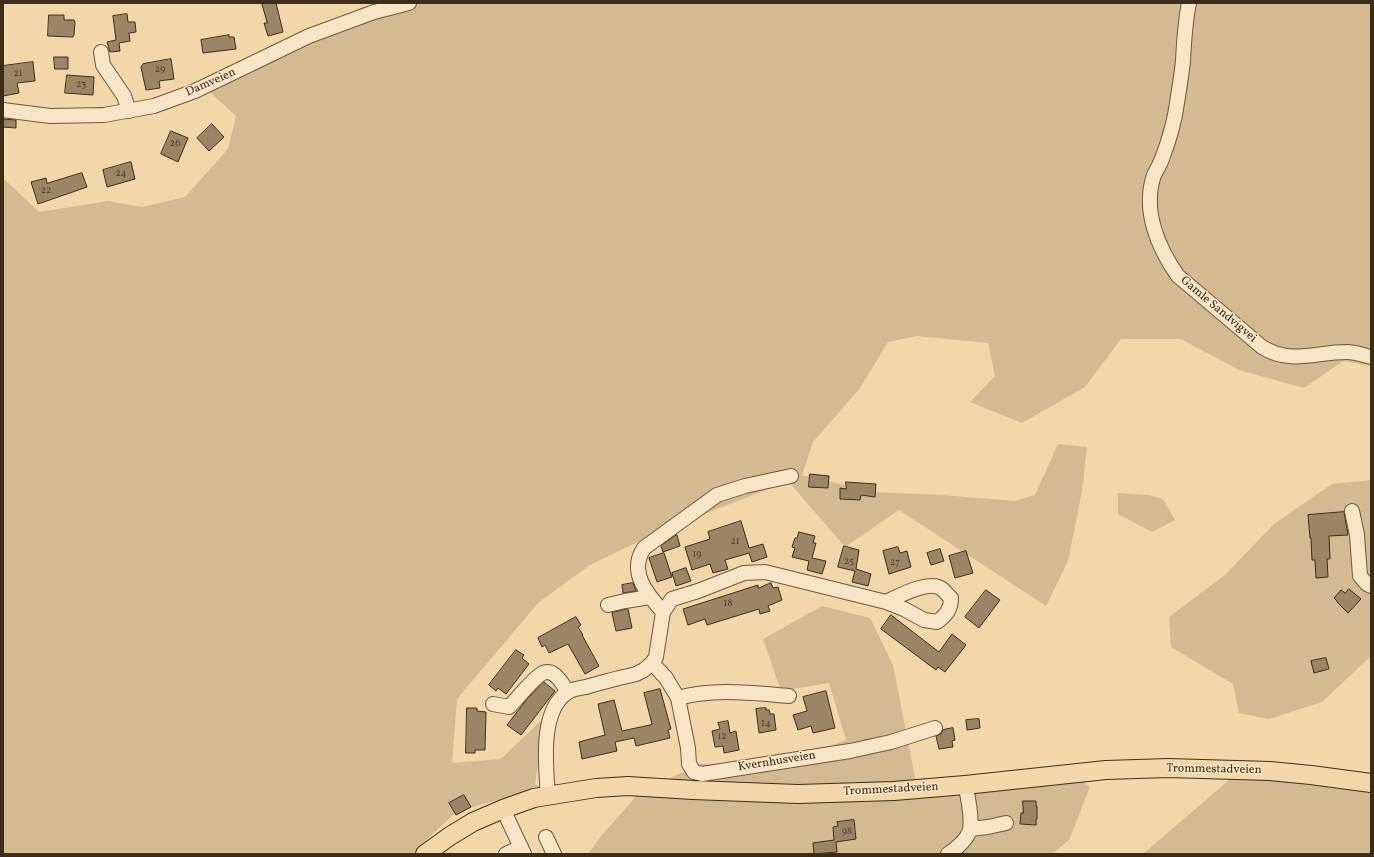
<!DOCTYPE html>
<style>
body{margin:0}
#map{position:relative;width:1374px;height:857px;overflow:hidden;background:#f2d7a8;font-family:Vollkorn,serif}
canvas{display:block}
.frame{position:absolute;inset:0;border:4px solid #3c2d1b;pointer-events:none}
</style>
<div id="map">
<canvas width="1374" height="857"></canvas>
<div class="frame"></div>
</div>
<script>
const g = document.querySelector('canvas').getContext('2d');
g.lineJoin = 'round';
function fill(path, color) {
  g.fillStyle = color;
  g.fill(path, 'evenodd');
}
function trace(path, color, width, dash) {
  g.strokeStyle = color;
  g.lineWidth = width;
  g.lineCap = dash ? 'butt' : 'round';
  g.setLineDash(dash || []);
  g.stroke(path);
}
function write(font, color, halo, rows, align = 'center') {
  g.font = font + ' Vollkorn,serif';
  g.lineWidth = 3;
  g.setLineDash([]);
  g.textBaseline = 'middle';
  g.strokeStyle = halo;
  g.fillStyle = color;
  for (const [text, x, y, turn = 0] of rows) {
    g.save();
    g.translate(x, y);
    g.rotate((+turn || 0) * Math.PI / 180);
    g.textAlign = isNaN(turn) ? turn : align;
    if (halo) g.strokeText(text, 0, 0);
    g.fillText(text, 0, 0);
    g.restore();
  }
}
fill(new Path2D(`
 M403,3h968v363l-28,-5 -39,27 -65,-18 -58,-31h-60l-36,48 -63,36 -52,-21 25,-26 -7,-33 -71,-7 -29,6 -28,46 -47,54 -11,33 71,17 70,3 72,6 20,-6 23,-51 29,3 -5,44 -14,70 -22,45 -147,-96 -54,37 -57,-66 -136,54 -62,30 -52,38 -81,96 -5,64 49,-4 45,-43 -11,68 33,15 -47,-6 -65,19 -37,35 -3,7h-413v-676l36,34 69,-11 34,6 43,-10 43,-48 8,-33 -26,-24 -28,9 29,-22z
 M1371,480v176l-49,46 -53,17 -30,-6 -6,-29 -62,-37 -2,-30 56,-42 49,-51 58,-40z
 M1118,493l30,2 15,4 12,21 -23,12 -34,-18z
 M822,606l48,12 23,47 25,128 154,-19 18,13 -21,53 -17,14h-464l14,-19 37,-42 61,-29h61l43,-8 42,-16 -17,-57 -48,8 -18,-52z
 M1236,774l135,9v71h-228z`), '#d3ba90');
const building = new Path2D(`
 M262,3h14l7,29 -15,4 -4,-13h3z
 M127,14l1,8h7l1,10 -7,1 1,8 -11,2 1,8 -10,1 -3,-10 9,-2 -3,-24z
 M49,15h15v5h10l1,2 -1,13 -1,2 -25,-1z
 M229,35v2h5l2,12 -33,4 -2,-13z
 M54,57h14v12h-13z
 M171,59l3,20 -15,2 1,7 -14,2 -5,-23 2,-3z
 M33,62l2,19 -18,2 2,10 -16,3v-30z
 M67,75l27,2 -1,18 -28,-2z
 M3,119l13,1v8l-13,-1z
 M212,124l12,13 -15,14 -12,-13z
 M171,131l17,7 -10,24 -17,-8z
 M131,162l4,17 -28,8 -4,-17z
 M82,173l5,14 -49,17 -7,-22 15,-4 1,5z
 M810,474l19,2 -1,12 -19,-1z
 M846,482l30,2 -1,13 -14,-2 -1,5 -20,-1v-11l6,1z
 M1344,512l4,23 -19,1 1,23h-3l1,18 -12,1 -1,-18h-3l-1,-22h-1l-2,-23z
 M741,521l8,27 14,-4 4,13 -15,5 -3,-9 -24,7 3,9 -15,4 -3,-9 -18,6 -7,-23 25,-8 -2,-7z
 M799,532l16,4 -2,7h3l-4,15 14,3 -4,13 -15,-4 2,-9 -17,-4 3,-9 -3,-1 3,-9h2z
 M677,535l3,11 -17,6 -2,-6z
 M844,546l15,4 -3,19 15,5 -3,12 -16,-4 3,-11 -17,-4z
 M898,547l2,6 7,-2 4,16 -22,7 -6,-23z
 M940,549l4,12 -13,4 -4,-12z
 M966,551l7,22 -18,5 -6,-22z
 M664,553l8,24 -15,5 -8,-24z
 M686,568l5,13 -15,5 -4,-13z
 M633,583l3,8 -13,2 -1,-8z
 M771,583l2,5 5,-1 4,13 -14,6 2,5 -10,3 -1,-5 -52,16 -2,-6 -17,6 -5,-16 75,-24v3z
 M1349,589l12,10 -13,14 -11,-11v-1l-3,-3 7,-8 4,3z
 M986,590l14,10 -21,28 -14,-11z
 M628,609l4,19 -16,3 -4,-18z
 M891,615l48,37 13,-18 14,11 -21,27 -7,-5 -2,3 -55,-41z
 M576,617l5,8 -3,2 5,8h-1l17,31 -14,8 -17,-30 -19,9 -4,-8 -3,2 -4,-9z
 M516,650l8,5 -2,3 7,6 -23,30 -8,-6 -2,3 -7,-6z
 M1326,658l3,11 -15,4 -3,-12z
 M544,682l11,9 -34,44 -14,-10 20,-26z
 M660,689l11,40 -3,1 2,8 -34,8 -2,-8 -19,4 2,9 -35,8 -3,-17 26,-7 -7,-31 16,-4 8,31 28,-6 2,-1 -8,-31z
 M826,691l9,37 -22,5 -2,-7 -13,4 -5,-15 14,-4 -4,-14z
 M467,708h10v3l9,1 -1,38h-10v3h-9z
 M766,708v2h3l1,4h4l2,16 -17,3 -3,-24z
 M979,719l1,9 -13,2 -1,-10z
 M728,721l2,12 6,-2 3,19 -15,3 -1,-7 -8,1 -3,-16 8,-2 -2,-6z
 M953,728l2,12 -3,1 1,6 -14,2 -3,-13 5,-2 2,-4z
 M464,795l7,12 -15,8 -7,-12z
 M1023,801h13v5h1v13h-1v6l-16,-1 1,-11h2z
 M854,820l2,19 -20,3 1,10 -23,2 -1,-11 21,-3 -1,-13 5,-1 -1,-4z`);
fill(building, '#9b8564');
trace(building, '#3c2d1b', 1);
const minor = new Path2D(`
 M1189,3c-4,19 -5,38 -6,58 -2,18 -5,36 -8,54 -3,14 -7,28 -12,41 -2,7 -6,13 -9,19 -12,35 4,73 24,101l84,71c29,18 53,5 85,5 8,0 16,3 24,5
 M101,52l2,13 21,31 5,15
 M3,110l47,6 54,-1 50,-9 41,-15 114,-55 65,-24 35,-9
 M1352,511l5,24 3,41 7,8 4,2
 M608,605l17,-4 25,-4
 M663,612c-16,-18 -35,-40 -19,-64l73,-53 28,-9 46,-10
 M652,663l14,15 12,20 10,50 1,16 5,8 8,2 148,-23 41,-9 44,-14
 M678,698c37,-10 73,-5 111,-2
 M493,704l16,3c8,-8 25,-30 34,-34 2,-1 6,-1 9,0 7,4 12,13 16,19
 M548,796c-2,-29 -9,-86 20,-104 5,-3 12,-4 18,-5 16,-5 33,-9 50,-13l8,-4 8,-7 4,-6 7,-45 9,-13 26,-8 46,-18 21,-1 121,30 18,7 20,11 13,2c9,-7 14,-12 14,-24 -3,-2 -5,-6 -9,-9 -12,-10 -43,7 -56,13
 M503,809l21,45
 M970,829l18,-2 18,-4
 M546,837l8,17
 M506,854l15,-7
 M948,854c8,-5 20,-15 22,-25 2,-12 -2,-33 -5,-44`);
const major = new Path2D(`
 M425,854l25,-18 23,-14 30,-13 31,-11 62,-10 32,-2 65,4 105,4 96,-3 71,-6 141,-15 62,-2 102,3 41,4 60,8`);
trace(minor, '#6a583e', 16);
trace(major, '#3c2d1b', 20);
trace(minor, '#f7e5c6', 14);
trace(major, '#f2d7a8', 18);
write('10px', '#54432d', null, [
 ["29",160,70],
 ["21",18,74],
 ["23",81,85],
 ["26",175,144],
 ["24",121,174],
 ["22",46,191],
 ["21",735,542],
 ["19",697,555],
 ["25",849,562],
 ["27",895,563],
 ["18",728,604],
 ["14",766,724],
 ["12",722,737],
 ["98",847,832]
]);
write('12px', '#3c2d1b', '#f7e5c6', [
 ["Damveien",211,83,-24],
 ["Gamle Sandvigvei",1218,310,40],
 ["Kvernhusveien",777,762,-9],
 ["Trommestadveien",1214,770,1],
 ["Trommestadveien",891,790,-3]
]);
</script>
